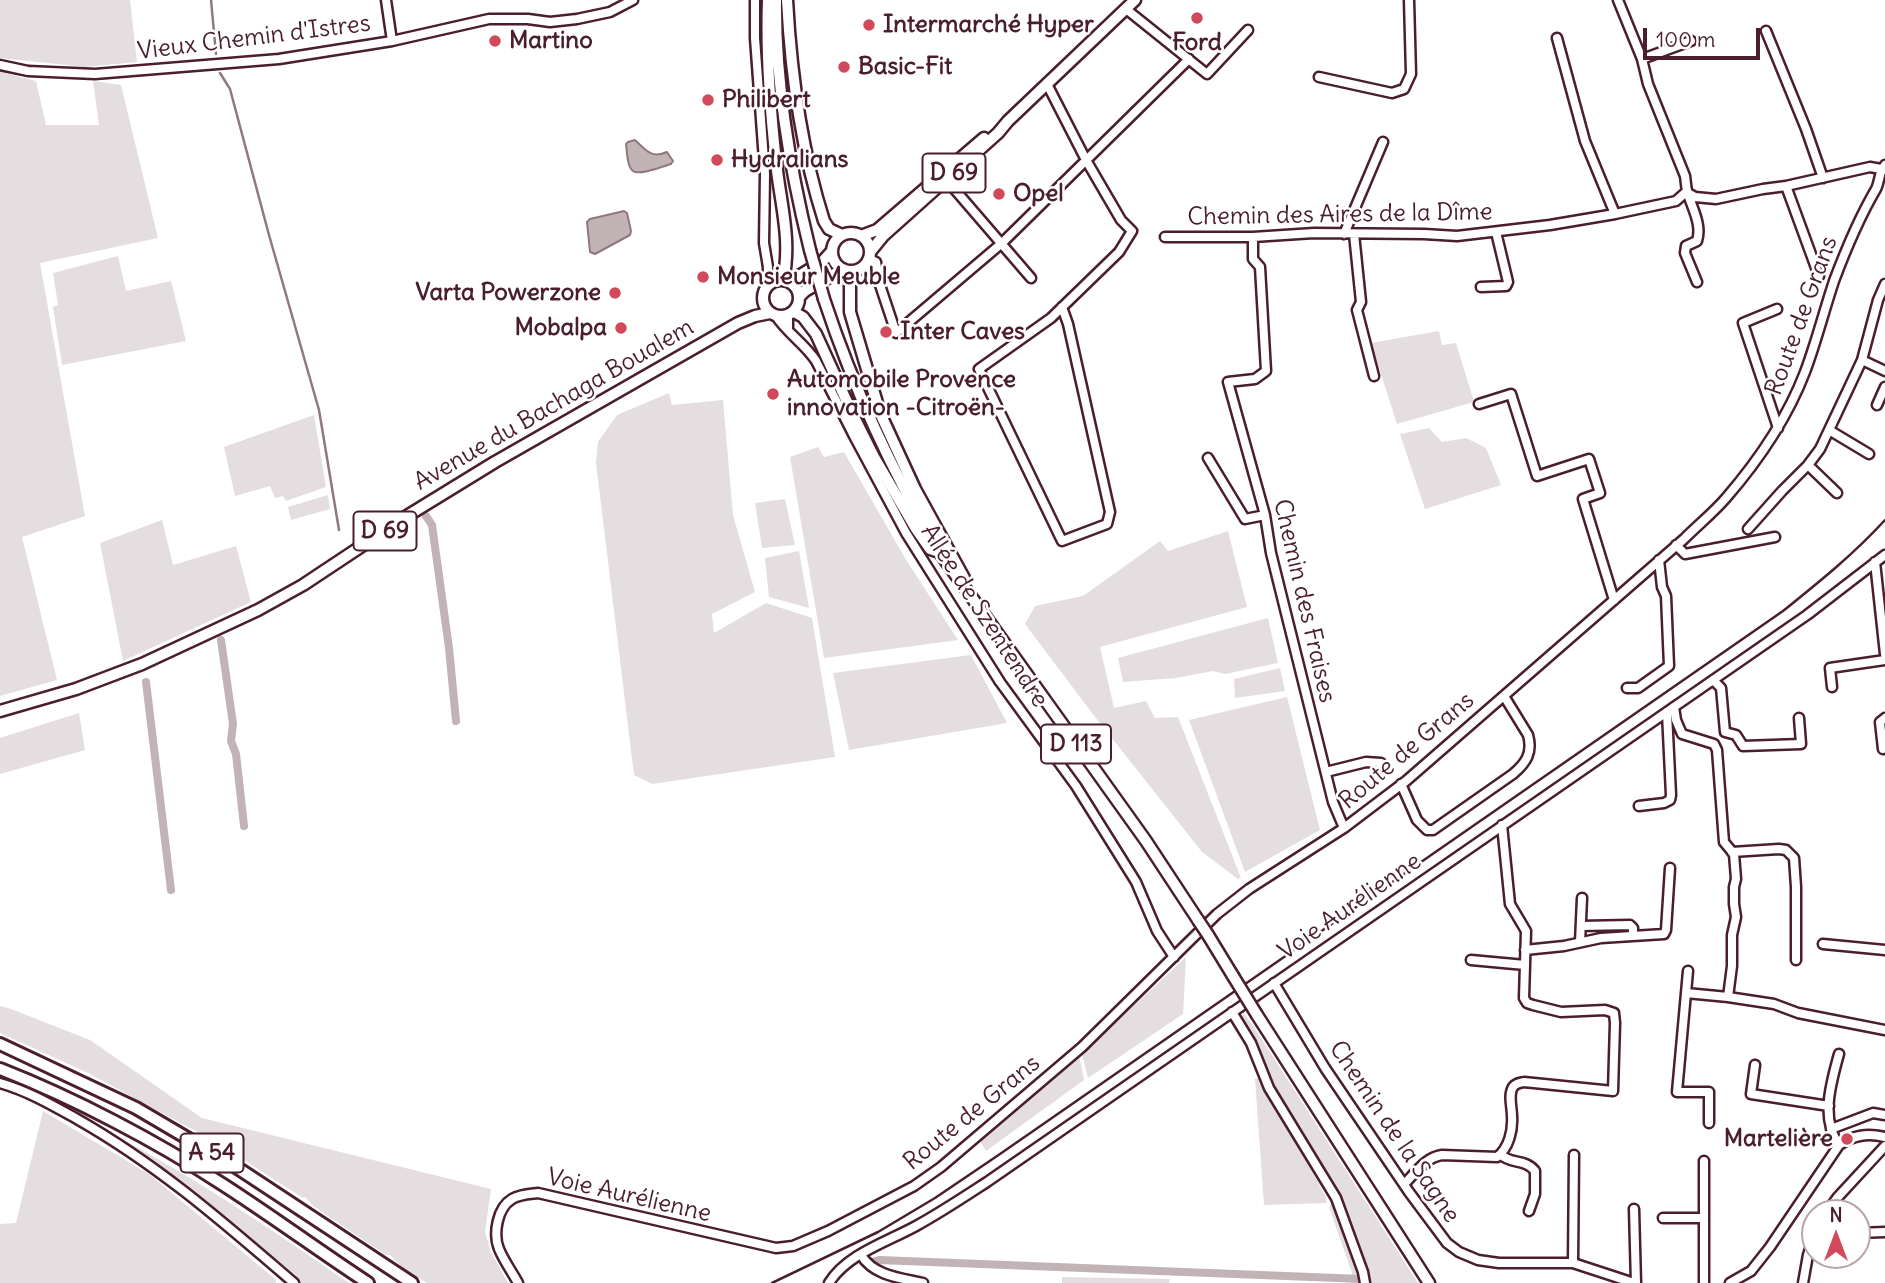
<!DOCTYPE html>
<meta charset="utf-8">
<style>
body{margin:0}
#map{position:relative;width:1885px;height:1283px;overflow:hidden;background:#fff;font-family:Delius,sans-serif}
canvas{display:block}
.north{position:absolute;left:1801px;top:1199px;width:70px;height:70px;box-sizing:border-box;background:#fff;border:2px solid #b7a5aa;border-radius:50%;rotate:0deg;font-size:19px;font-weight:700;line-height:28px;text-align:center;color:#4a1f2b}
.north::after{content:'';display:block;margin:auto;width:24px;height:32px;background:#d1495b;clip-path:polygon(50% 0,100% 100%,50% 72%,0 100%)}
.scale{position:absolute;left:1643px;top:28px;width:117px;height:32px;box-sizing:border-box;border:4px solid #4a1f2b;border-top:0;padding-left:9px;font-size:21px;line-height:24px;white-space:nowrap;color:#4a1f2b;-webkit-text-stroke:5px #fff;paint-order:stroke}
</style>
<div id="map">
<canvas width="1885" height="1283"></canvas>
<div class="north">N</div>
<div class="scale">100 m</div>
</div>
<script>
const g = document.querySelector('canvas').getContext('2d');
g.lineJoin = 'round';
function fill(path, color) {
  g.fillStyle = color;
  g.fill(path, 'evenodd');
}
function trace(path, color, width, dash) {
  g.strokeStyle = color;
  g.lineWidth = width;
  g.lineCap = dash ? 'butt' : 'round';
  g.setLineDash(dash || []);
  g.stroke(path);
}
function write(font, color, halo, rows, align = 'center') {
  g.font = font + ' Delius,sans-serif';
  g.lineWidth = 5;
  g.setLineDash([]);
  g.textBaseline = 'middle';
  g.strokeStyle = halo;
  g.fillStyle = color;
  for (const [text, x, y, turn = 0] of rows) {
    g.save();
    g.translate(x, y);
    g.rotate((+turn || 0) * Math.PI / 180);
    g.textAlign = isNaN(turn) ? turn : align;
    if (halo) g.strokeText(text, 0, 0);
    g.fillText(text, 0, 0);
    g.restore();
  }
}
fill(new Path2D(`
 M0,0h130l7,62 -52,5 -85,-9z
 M0,72l36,9 10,44h53l-6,-44 28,4 37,153 -118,25 45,253 -63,21 35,143 -57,16z
 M118,256l8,35 45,-10 15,60 -124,24 -9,-58 5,-2 -5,-32z
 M1439,331l3,14 14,-2 18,59 -77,22 -26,-81z
 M669,393l3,12 51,-5 10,115 22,77 -43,22 2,19 52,-30 46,15 23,139 -183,27 -18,-9 -38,-312 2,-21 19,-27z
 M314,415l12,72 -40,14 -3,-5 -8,2 -5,-12 -35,10 -11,-49z
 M1429,428l13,14 24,-4 20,10 15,37 -76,24 -25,-75z
 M818,447l6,10 20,-5 61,106 53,82 -134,18 -34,-201z
 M328,495l2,14 -39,11 -3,-13z
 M785,499l10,46 -33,3 -7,-45z
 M162,520l11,45 63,-19 15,56 -128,59 -23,-118z
 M1228,531l19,76 -147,40 14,61 32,-7 9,17 23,-1 63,161 -3,1 -36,-27 -110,-139 -67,-89 10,-18 48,-10 77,-55 8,10z
 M799,551l10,57 -40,-11 -4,-39z
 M1268,618l10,45 -53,11 -12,-3 -37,7 -53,4 -5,-24z
 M971,655l36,68 -158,27 -16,-77z
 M1280,668l5,23 -50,7 -1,-19z
 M1287,697l33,133 -75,42 -56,-152z
 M79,713l6,37 -85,24v-36z
 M1186,957l-3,57 -95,64 -6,-24z
 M0,1006l11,3 79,31 112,78 289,71 -6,43 6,20 17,31h-81l-23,-14 -14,-14h-4l-73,-49 -8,-9 -2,1 -103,-66 -1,1 -111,-60 -88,-40z
 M1243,1012l9,12 166,259h-68l2,-10 -23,-66 9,-13 -67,-113 -10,-29 -19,-32z
 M1079,1055l5,25 -98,71 -7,-11z
 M1260,1078l65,117 2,8 -63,2 -9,-126z
 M59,1107c103,48 197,112 290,176h-49l-98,-81z
 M43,1111l106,63 126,105 1,4h-276v-59l16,-1z
 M1062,1277l108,2 -1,4h-107z`), '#e5dee0');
const water = new Path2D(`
 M635,140c11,10 16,19 32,12l6,9 -2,3c-7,2 -33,12 -38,7 -6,-4 -6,-20 -7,-27l2,-2z
 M624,211l3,2 4,18 -1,4 -35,19 -5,-2 -3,-30 3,-3z`);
fill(water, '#c1b3b6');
trace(water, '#91787e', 2);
trace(new Path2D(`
 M211,0l5,54
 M220,73l10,16 39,146 50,175 20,120`), '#91787e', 2.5);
trace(new Path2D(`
 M426,516l6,9 17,123 7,73
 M221,640l12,84 -2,17 5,13 8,72
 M146,682l25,208
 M868,1263l11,-3 483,19`), '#c1b3b6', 8);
const minor = new Path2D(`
 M386,0l6,41
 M755,0v38l10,136 -1,69 4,24 -1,19
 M1618,0l24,59 6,25 37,92c1,6 1,13 3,18 5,16 14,31 9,47l-11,5 -1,7 12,29
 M1126,9l81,65 41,-44
 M1766,31l40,98 17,49
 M1557,38l28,103 30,73
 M1642,59l49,-18
 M0,65l28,6 67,3 184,-15 113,-18 97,-22h39l22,3 27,-3 33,-7 23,-12
 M1319,77l73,16 12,-4 7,-15 -2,-74
 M1047,84l39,76 35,60 11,11 -13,21 -68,66 -72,51 83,172 45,-17 3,-12 -42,-188 -6,-17
 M944,177l87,101
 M1786,186l33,90
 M1344,234l39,-92
 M1354,234l7,68 -4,8 17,66
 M1165,237h88l61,-4 110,1 33,2 93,-11 65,-11 61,-13 10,-9 9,5 21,2 47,-10 23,-3 84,-19 11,2
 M1253,237v22l7,8 6,104 -11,8 -27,3 37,133 6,38 62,249 11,26
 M869,259l7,3 4,23 16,48 106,-90 187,-184
 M1481,287l25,-1 2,-4 -12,-50
 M1777,309l-34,14 35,105
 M776,316c11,17 29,28 40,45l38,75 52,97 94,149 76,104 60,96 21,49 17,26
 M788,330v-15
 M1862,360l23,11
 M1479,404l32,-10 26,82 52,-17 11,34 -17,6 31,101
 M1877,405l8,-18
 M1829,430l40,24
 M1208,458l37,61 20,-4
 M1808,465l29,28
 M1748,529l34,-38 26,-26 12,-16 42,-89 16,-60 7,-16
 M1676,545l9,9 90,-17
 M1875,562l10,92
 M1713,680l8,8 4,44 11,3 7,11 58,-2 -2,-26
 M1832,687l-2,-19 55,-8
 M1627,688h11l31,-22 -3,-70 -4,-9 -3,-27
 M1674,707l2,13 6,14 32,10 3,6 7,92 10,12 2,25 -2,8v17l2,13 -4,18v31l-4,31
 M1883,749l-3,-27 5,-4
 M1326,772l40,-10 15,1
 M1401,784l16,36 10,10h6l80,-56c13,-11 20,-21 15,-39l-24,-39
 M1639,806l25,-3 6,-3 1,-5 -4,-82
 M1732,852l47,-3 7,1 8,8 2,29v73
 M1581,926l49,-1 3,3v7
 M1580,942l2,-44
 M1823,944l62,6
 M1525,950l39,-4 37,-8 63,-4 2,-4 4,-62
 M1471,960l54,5
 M1688,971l-11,121h32v31
 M1274,983l51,85 84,124 38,51 12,9 19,8 21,3h74l61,20
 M1686,993l42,4 46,7 24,9 87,17
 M1232,1012l19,31 18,45 67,110 27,74 2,11
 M1839,1054c-8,29 -19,65 0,91
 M1755,1065l-4,29 78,12
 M0,1083c28,8 52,22 77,36 81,46 146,103 217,164
 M1831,1129l42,-16 12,2
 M1501,1155c10,9 25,4 34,16v23l-6,17
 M1404,1184c12,-11 20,-26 38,-29l55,2c12,-9 16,-27 15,-41 0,-9 -4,-21 1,-29 3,-4 6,-4 11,-5l89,9 2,-68 -1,-10 -9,-3 -44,2 -28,-7 -6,-2 -3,-5 2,-67 -16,-27 -8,-79
 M1634,1209l2,74
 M1826,1213l11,-15 48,-52
 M1663,1218h40
 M1857,1233l28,-1
 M861,1255c13,21 39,23 62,28
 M1573,1263l1,-108
 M518,1283c-6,-11 -14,-22 -19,-34 -6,-15 -2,-41 13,-50 8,-5 17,-5 26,-6l238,55 17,-2 35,-15 86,-45 27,-19 141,-120 135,-133 32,-25 95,-61 62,-47 278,-242c14,-14 29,-26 42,-41 32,-37 61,-79 79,-126 11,-29 19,-61 29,-91 12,-32 25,-63 42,-92 4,-8 3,-18 9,-24
 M829,1283c18,-29 58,-41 87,-57 24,-13 48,-29 71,-44l687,-475 133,-92 78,-60
 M1704,1283v-122
 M1730,1283l21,-12 19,-24 69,-102c15,-10 28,-12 46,-8
 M1803,1283l5,-28 7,-22`);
const major = new Path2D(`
 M768,0c-2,54 2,108 8,162 4,40 16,78 7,118
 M776,0c-1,84 14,169 34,250
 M787,0c4,75 14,149 37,221l5,8 13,6
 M832 252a19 19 0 1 1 38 0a19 19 0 1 1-38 0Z
 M861,236l16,-6 107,-92
 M870,252l13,-16 115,-103 10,-12 127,-121
 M854,271l-4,13v28l30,101 35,76 49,89
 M763 298a18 18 0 1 1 36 0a18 18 0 1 1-36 0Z
 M789,282l33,-20 10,-11
 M799,297l6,-6 38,-22
 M824,299c30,91 67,171 116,254l206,288 52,79
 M794,312l9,5 13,17 37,81 21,42 42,72 14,20 6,2
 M0,711l76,-22 66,-25 116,-54 45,-25 104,-69 88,-54 243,-139 17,-7 15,-3
 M1208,935l25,41
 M1257,1015l172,268`);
const highway = new Path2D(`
 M0,1044l136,64 97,57 179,118
 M0,1069c74,29 156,72 222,115 50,32 97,67 146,99`);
trace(minor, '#4a1f2b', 13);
trace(major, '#4a1f2b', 15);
trace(highway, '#4a1f2b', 16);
trace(minor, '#fff', 8);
trace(major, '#fff', 10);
trace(highway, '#fff', 10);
trace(new Path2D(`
 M772,1283l106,-51 57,-34 65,-44 783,-543c36,-29 71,-57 102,-91`), '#4a1f2b', 2.5);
const majorBridge = new Path2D(`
 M810,250l14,49
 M1198,920l10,15
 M1233,976l24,39`);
trace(majorBridge, '#4a1f2b', 15, []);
trace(majorBridge, '#fff', 10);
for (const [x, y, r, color] of [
 [1197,18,7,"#d1495b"],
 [869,25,7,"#d1495b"],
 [495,41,7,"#d1495b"],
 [844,67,7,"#d1495b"],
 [708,100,7,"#d1495b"],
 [717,160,7,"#d1495b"],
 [999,194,7,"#d1495b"],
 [703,277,7,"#d1495b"],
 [615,293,7,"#d1495b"],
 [621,328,7,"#d1495b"],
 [886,332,7,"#d1495b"],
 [773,394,7,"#d1495b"],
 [1847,1139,7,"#d1495b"]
]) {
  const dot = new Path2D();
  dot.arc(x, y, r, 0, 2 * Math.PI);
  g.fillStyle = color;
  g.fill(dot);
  trace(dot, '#fff', 2.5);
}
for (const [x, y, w] of [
 [954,173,63],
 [385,531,63],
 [1076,744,70],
 [212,1153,63]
]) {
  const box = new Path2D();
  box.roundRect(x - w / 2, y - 19.5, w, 39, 5);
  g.fillStyle = '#fff';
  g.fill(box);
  trace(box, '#4a1f2b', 2);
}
write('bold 23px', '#4a1f2b', null, [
 ["D 69",954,173],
 ["D 69",385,531],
 ["D 113",1076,744],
 ["A 54",212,1153]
]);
write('bold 24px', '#4a1f2b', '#fff', [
 ["Intermarché Hyper",883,25],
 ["Martino",509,41],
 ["Ford",1197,43,"center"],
 ["Basic-Fit",858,67],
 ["Philibert",722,100],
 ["Hydralians",731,160],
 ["Opel",1013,194],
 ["Monsieur Meuble",717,277],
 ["Varta Powerzone",601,293,"right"],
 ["Mobalpa",607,328,"right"],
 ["Inter Caves",900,332],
 ["Automobile Provence",787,380],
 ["innovation -Citroën-",787,408],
 ["Martelière",1833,1139,"right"]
], 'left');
write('24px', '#4a1f2b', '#fff', [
 ["Vieux Chemin d'Istres",254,38,-7],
 ["Chemin des Aires de la Dîme",1340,215,-1],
 ["Route de Grans",1802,316,-70],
 ["Avenue du Bachaga Boualem",554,405,-30],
 ["Chemin des Fraises",1304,601,77],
 ["Allée de Szentendre",984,616,57],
 ["Route de Grans",1407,751,-40],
 ["Voie Aurélienne",1350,907,-35],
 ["Route de Grans",972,1113,-39],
 ["Chemin de la Sagne",1394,1132,56],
 ["Voie Aurélienne",629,1196,13]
]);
</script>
